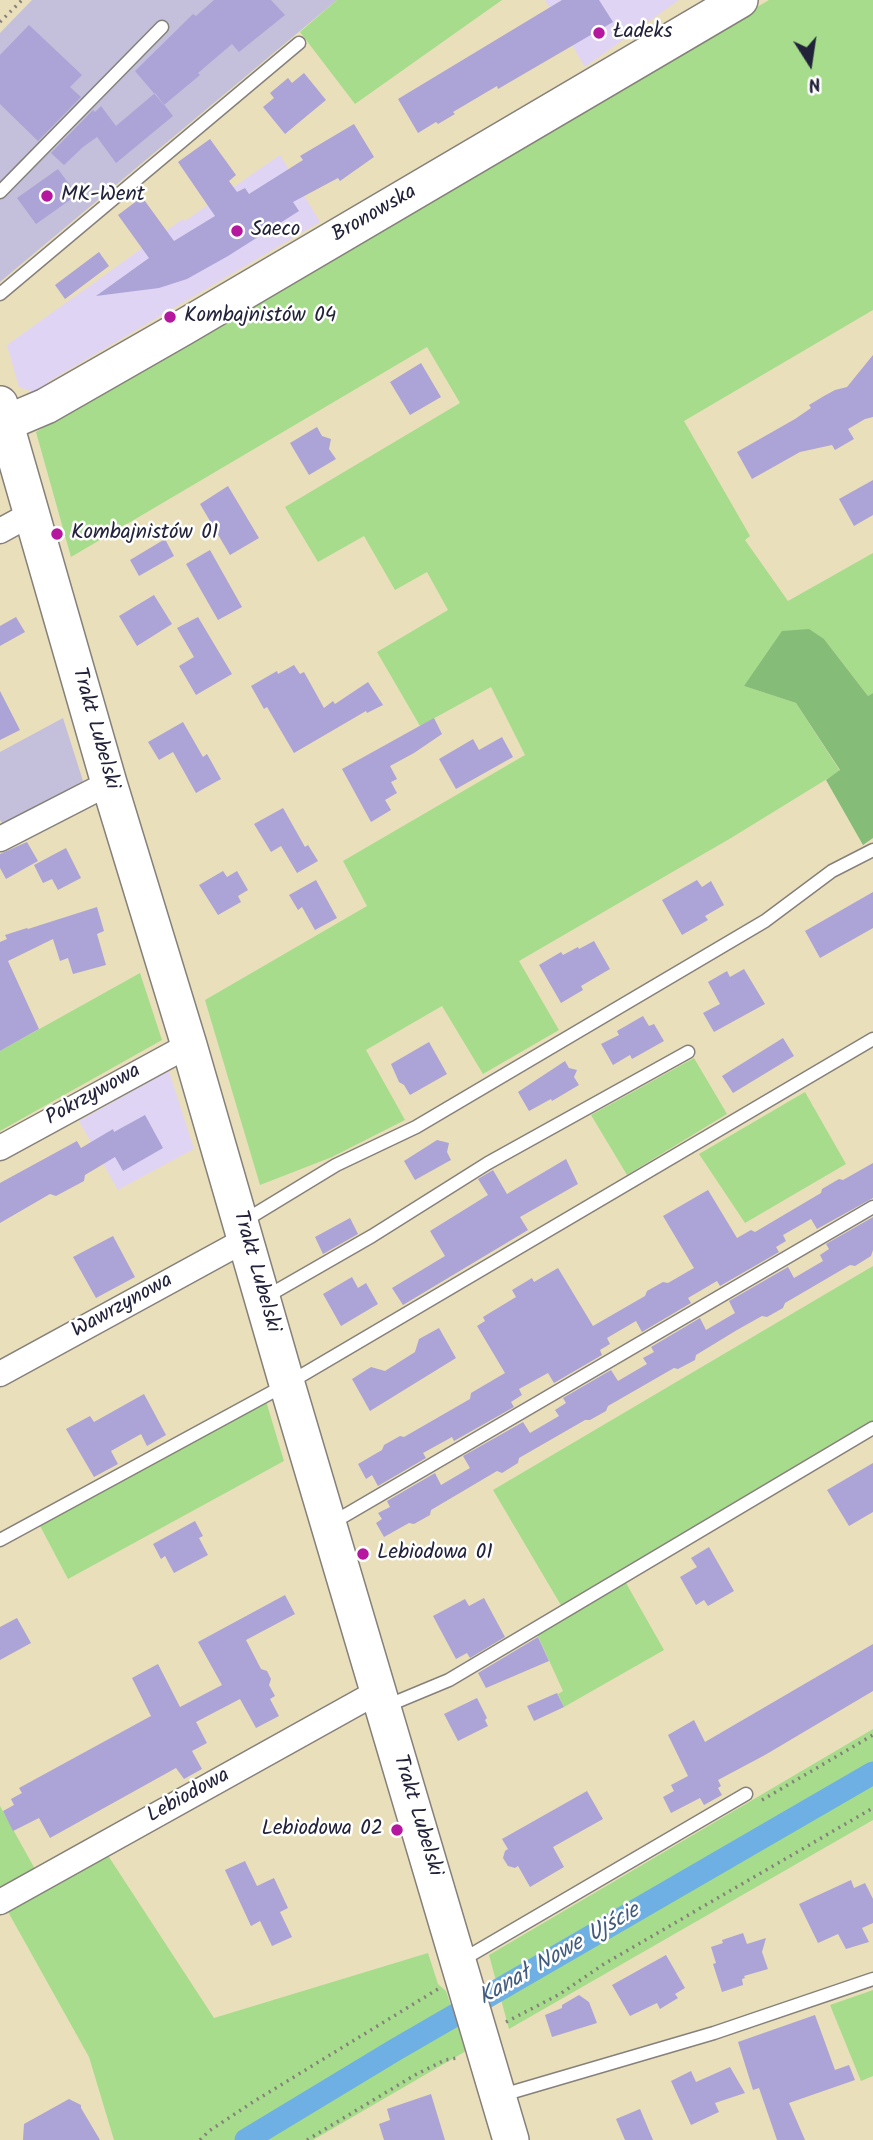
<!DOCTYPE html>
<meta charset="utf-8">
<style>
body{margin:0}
#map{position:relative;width:873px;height:2140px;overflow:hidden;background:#eadfbb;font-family:Kalam,sans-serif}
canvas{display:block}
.north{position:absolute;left:775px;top:28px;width:70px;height:70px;-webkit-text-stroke:5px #fff;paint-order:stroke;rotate:168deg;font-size:19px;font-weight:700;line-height:28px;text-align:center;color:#22223b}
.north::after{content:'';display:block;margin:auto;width:24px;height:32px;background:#22223b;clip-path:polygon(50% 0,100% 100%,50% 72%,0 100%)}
</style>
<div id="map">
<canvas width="873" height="2140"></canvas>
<div class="north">N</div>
</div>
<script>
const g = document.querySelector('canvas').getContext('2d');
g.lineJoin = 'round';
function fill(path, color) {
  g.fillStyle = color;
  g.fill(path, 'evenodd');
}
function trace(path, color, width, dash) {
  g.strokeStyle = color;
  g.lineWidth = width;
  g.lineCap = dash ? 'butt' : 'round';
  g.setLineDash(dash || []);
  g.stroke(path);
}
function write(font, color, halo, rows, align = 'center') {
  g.font = font + ' Kalam,sans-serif';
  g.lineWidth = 5;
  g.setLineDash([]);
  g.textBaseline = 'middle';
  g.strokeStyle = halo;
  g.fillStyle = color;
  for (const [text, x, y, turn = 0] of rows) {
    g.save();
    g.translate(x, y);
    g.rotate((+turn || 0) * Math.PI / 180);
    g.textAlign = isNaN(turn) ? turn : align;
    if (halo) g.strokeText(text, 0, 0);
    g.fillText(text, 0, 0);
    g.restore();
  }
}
fill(new Path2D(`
 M545,0h134l-94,67z
 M280,155l40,67 -272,160 2,3 -8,6h-11l-12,-4 -12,-42 176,-126 2,2z
 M169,1071l25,78 -76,41 -39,-69z`), '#e0d4f4');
fill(new Path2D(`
 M32,0h305l-337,282v-249z
 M63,718l20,63 -79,46 -4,-7v-68z`), '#c4c0db');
fill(new Path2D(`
 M337,0h165l-147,104 -55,-72z
 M769,0h104v310l-189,111 66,115 -5,4 43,61 85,-48v140l-5,3 -44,-57 -80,47 52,17 44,68 -109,67 -212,123 40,69 -76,44 -41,-68 -76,44 39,70 -73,37 -72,28 -55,-185 162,-94 -24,-45 182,-106 -34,-68 -71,39 -43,-74 71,-42 -21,-38 -32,18 -31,-54 -46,26 -33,-55 175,-104 -33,-56 -356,210 -35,-125z
 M140,973l22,67 -162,91v-80z
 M694,1058l33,56 -100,61 -36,-60z
 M805,1092l41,72 -101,59 -46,-69z
 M873,1266v157l-311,184 -69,-117z
 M266,1401l18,60 -216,118 -29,-55z
 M626,1583l38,67 -100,57 -6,-13 5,-3 -26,-57z
 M873,1729v91l-364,209 -20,-74z
 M0,1806l35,63 -35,19z
 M107,1854l107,164 214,-65 10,31 8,7 20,60 -153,89h-199l-25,-83 -82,-147z
 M873,1990v86l-12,5 -31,-76z`), '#a7dc8c');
fill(new Path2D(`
 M809,629l15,10 44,57 5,-3v145l-10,7 -37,-65 14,-10 -44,-67 -52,-17 38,-55z`), '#85bc78');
trace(new Path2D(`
 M246,2140l149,-90 478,-277`), '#6eb0e3', 23);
fill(new Path2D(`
 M214,0h57l14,15 -46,37 -7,-8 -34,29 2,2 -36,30 -29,-34 58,-57 3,2z
 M562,0h37l14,22 -115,67 -1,-3 -44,26 2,2 -17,10 -2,-2 -18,11 -20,-34z
 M29,25l53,50 -12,12 11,10 -43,44 -38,-37v-49z
 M304,73l22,27 -41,34 -22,-27 11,-9 -4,-5 18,-15 4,5z
 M155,93l18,23 -57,47 -19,-26 -14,10 -19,18 -13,-12 42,-43 2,2 6,-6 15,20z
 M354,124l20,33 -34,24 -2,-3 -45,24 6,9 -71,45 -41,23 -28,9 -63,8 53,-38 -31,-43 24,-18 32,44 41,-25 -37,-54 32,-23 26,36 -7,6 8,11 8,-4 4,6 54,-34 -3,-4z
 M58,169l19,26 -41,29 -19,-26z
 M99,252l10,14 -44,33 -10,-14z
 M873,355v62l-8,2 -17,10 6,10 -19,11 -3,-5 -32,7 -48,27 -15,-27 58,-33 16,-11 -2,-3 15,-9 11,-6 12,-3z
 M421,363l20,34 -31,18 -20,-33z
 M317,427l5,9 9,3 -2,10 7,10 -27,16 -19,-32z
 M873,480v35l-19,11 -15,-27z
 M228,486l31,52 -29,17 -30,-51z
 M165,539l9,17 -35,20 -9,-16z
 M210,550l32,57 -24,13 -32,-56z
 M154,595l18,29 -35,22 -18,-30z
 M16,617l9,15 -25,14v-20z
 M198,617l34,57 -36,21 -17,-29 15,-9 -17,-29z
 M294,665l6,9 4,-2 20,36 9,-7 2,3 33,-22 15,23 -16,8 -1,-2 -72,42 -27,-46 -3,2 -13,-23 26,-15 1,3z
 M0,691l20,39 -20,10z
 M434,718l8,16 -28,19 -24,13 7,13 -6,3 6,11 -12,7 6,10 -20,12 -29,-53z
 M183,722l20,35 4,-3 14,25 -25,14 -23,-41 -14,8 -11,-18z
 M502,737l11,20 -57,32 -17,-30 34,-20 6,11z
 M283,808l22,39 3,-2 10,16 -21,12 -16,-27 -10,6 -17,-28z
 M27,842l11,19 -32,18 -6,-11v-14z
 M66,848l15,30 -23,12 -6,-11 -9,4 -9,-18z
 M223,871l4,6 10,-6 11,19 -10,6 3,6 -23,13 -19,-30z
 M316,880l21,38 -22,12 -13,-23 -4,3 -9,-15z
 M697,880l5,7 9,-6 13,24 -19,11 3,4 -26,15 -20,-35z
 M873,892v36l-53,30 -15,-27z
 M97,907l7,24 -7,3 9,31 -33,9 -5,-16 -8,3 -7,-22 -45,22 31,68 -39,22v-109l7,-3 -2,-4 22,-7 1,1z
 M594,941l16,28 -29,17 2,4 -22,13 -22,-38 22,-13 2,3 15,-8 1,2z
 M744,969l21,35 -51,28 -11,-19 17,-9 -12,-22 19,-11 3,6z
 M643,1016l6,10 5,-2 10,17 -32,18 -2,-4 -17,10 -12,-21 18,-9 -2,-4z
 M783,1038l11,18 -61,37 -11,-17z
 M429,1042l18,32 -37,21 -6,-10 -5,-3 -8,-18z
 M565,1061l4,7 8,2 -3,7 5,8 -27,16 -1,-2 -22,12 -11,-19z
 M145,1115l18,33 -40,23 -8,-14 -30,18 -1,6 -28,15 -6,-2 -50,29v-40l77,-42 4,7 32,-19 1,3z
 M437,1140l12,3 -2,9 4,8 -36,20 -11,-19z
 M566,1159l12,25 -58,33 8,13 -125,75 -11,-17 53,-32 -15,-25 58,-36 -10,-16 15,-9 14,24z
 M873,1163v35l-56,31 -6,-10 -28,16 3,6 -10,6 3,5 -59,34 -3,-5 -29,17 3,5 -49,29 -6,-11 -29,17 3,6 -10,6 2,5 -48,28 -6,-10 -29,16 3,6 -11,7 3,5 -60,34 -2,-4 -29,16 3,5 -48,28 -6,-11 -6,4 -8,-15 24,-14 2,-5 16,-9 4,1 66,-38 1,-6 34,-20 -28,-47 8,-5 -2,-4 33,-20 -4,-7 20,-12 2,4 24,-14 35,58 52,-30 2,-5 16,-9 5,1 26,-15 -31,-52 45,-26 29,48 14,-8 4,2 66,-39 1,-4 17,-10 4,1z
 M873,1217v33l-2,6 -16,10 -5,-1 -65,38 -2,5 -16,9 -5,-1 -25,14 -41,25 -1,5 -17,9 -4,-1 -66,38 -2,5 -16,9h-5l-66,38 -1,5 -16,10 -5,-2 -66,39 -1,5 -16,9 -5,-1 -25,14 -8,-14 6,-4 -4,-6 12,-6 -3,-6 48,-28 6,12 29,-17 -7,-12 60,-34 7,11 29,-17 -4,-6 11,-7 -3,-5 48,-28 7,11 29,-17 -4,-6 11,-6 -3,-5 49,-29 6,12 29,-17 -6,-12 59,-34 6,11 29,-17 -3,-6 9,-6 -3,-5z
 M350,1218l8,16 -35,20 -8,-17z
 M113,1236l22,41 -39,21 -23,-41z
 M352,1277l6,11 8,-5 12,21 -37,22 -18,-32z
 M439,1328l17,30 -86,53 -18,-32 19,-12 14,4 19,-12 11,-7 4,-13z
 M144,1394l22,41 -19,11 -6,-12 -30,17 7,13 -24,13 -28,-48 24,-13 4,6z
 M873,1463v49l-24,14 -22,-36z
 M195,1521l8,15 -4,2 9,17 -34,18 -9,-17 -4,3 -8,-15z
 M709,1547l25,44 -26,15 -4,-6 -8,5 -16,-28 17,-10 -6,-9z
 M285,1595l10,19 -49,26 15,29 6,2 4,8 -2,6 6,11 -5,3 9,17 -23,12 -16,-29 -44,23 11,21 -15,8 10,18 -18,10 -8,-11 -126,70 -11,-20 -26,13 -10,-20 11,-6 -3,-6 11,-6 -3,-5 132,-72 -19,-38 26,-14 22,43 42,-22 -24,-43z
 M484,1598l21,39 -35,21 -3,-5 -11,6 -23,-43 32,-17 4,7z
 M17,1618l14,25 -31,17v-33z
 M538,1637l11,24 -63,27 -8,-15z
 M873,1644v47l-108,64 -47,25 3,6 -3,2 4,7 -18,10 -4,-7 -29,15 -8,-16 11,-6 -3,-6 17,-9 -20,-41 26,-15 11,22z
 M557,1693l7,14 -30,14 -7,-15z
 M477,1698l10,20 -2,2 3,6 -30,15 -14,-27z
 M587,1791l16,28 -50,28 11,20 -34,20 -12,-21 -3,2 -7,-2 -5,-8 2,-7 3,-2 -6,-10z
 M245,1861l12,25 17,-8 14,30 -8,4 12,25 -20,9 -12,-25 -9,5 -26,-56z
 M851,1880l3,8 11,-5 8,16v24l-11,5 7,14 -23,7 -8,-15 -20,9 -19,-39z
 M743,1933l4,11 19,-6 -4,14 6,17 -24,7 1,2 -3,1 1,6 -21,7 -9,-28 3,-1 -5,-16 12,-4 -1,-3z
 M666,1955l19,33 -10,6 3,4 -18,11 -3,-6 -27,13 -18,-31z
 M579,1995l10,7 8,21 -45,14 -7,-22 17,-7v-3z
 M815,2015l20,55 14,-5 6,15 -66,23 16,37h-28l-18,-52 -6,2 -15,-48z
 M730,2067l15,26 -30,10 4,9 -28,13 -20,-44 20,-10 5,11z
 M431,2094l14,46h-61l-5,-16 11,-4 -3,-11z
 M69,2099l12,6v3l19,32h-77l1,-16z
 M640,2109l13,31h-28l-9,-21z`), '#aca3d6');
const lane = new Path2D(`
 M0,192l162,-165
 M0,294l299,-251
 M244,1221l92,-56 80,-38 349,-206 67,-50 41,-21
 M264,1298l108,-62 116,-73 200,-111
 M332,1523l541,-316
 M0,1540l287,-156 586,-345
 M384,1707l65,-27 424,-252
 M462,1960l284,-166
 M499,2096l215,-63 159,-54`);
const street = new Path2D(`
 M0,531l31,-17
 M0,839l109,-56
 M0,1148l189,-103
 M0,1374l245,-134
 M0,1902l379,-211`);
const secondary = new Path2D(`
 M0,404l109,379 80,262 98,339 224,756
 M6,423l40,-17 138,-79 556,-327`);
trace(lane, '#86807b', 15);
trace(street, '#86807b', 27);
trace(secondary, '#86807b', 38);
trace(new Path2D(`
 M0,22l22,-22
 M762,1800l111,-65
 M506,2022l54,-28 44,-30 269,-156
 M200,2140l9,-9 44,-29 185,-113
 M307,2140l108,-65 30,-15 12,-2`), '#86807b', 3.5, [2, 5]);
trace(lane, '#fff', 12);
trace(street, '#fff', 24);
trace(secondary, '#fff', 35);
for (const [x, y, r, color] of [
 [599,33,7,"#b5179e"],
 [47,196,7,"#b5179e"],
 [237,231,7,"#b5179e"],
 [170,317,7,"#b5179e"],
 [57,534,7,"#b5179e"],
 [363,1554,7,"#b5179e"],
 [397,1830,7,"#b5179e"]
]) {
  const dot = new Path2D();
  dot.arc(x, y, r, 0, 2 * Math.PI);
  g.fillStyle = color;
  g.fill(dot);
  trace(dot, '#fff', 2.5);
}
write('21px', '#22223b', '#fff', [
 ["Ładeks",613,33],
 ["MK-Went",61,196],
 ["Saeco",251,231],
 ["Kombajnistów 04",184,317],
 ["Kombajnistów 01",71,534],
 ["Lebiodowa 01",377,1554],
 ["Lebiodowa 02",383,1830,"right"]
], 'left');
write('21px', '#22223b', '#fff', [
 ["Bronowska",375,215,-30],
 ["Trakt Lubelski",94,729,74],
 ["Pokrzywowa",94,1096,-29],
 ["Trakt Lubelski",255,1272,74],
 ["Wawrzynowa",123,1307,-29],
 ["Lebiodowa",189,1797,-29],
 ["Trakt Lubelski",416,1816,73]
]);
write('italic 23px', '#405b7e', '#fff', [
 ["Kanał Nowe Ujście",560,1956,-30]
]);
</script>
